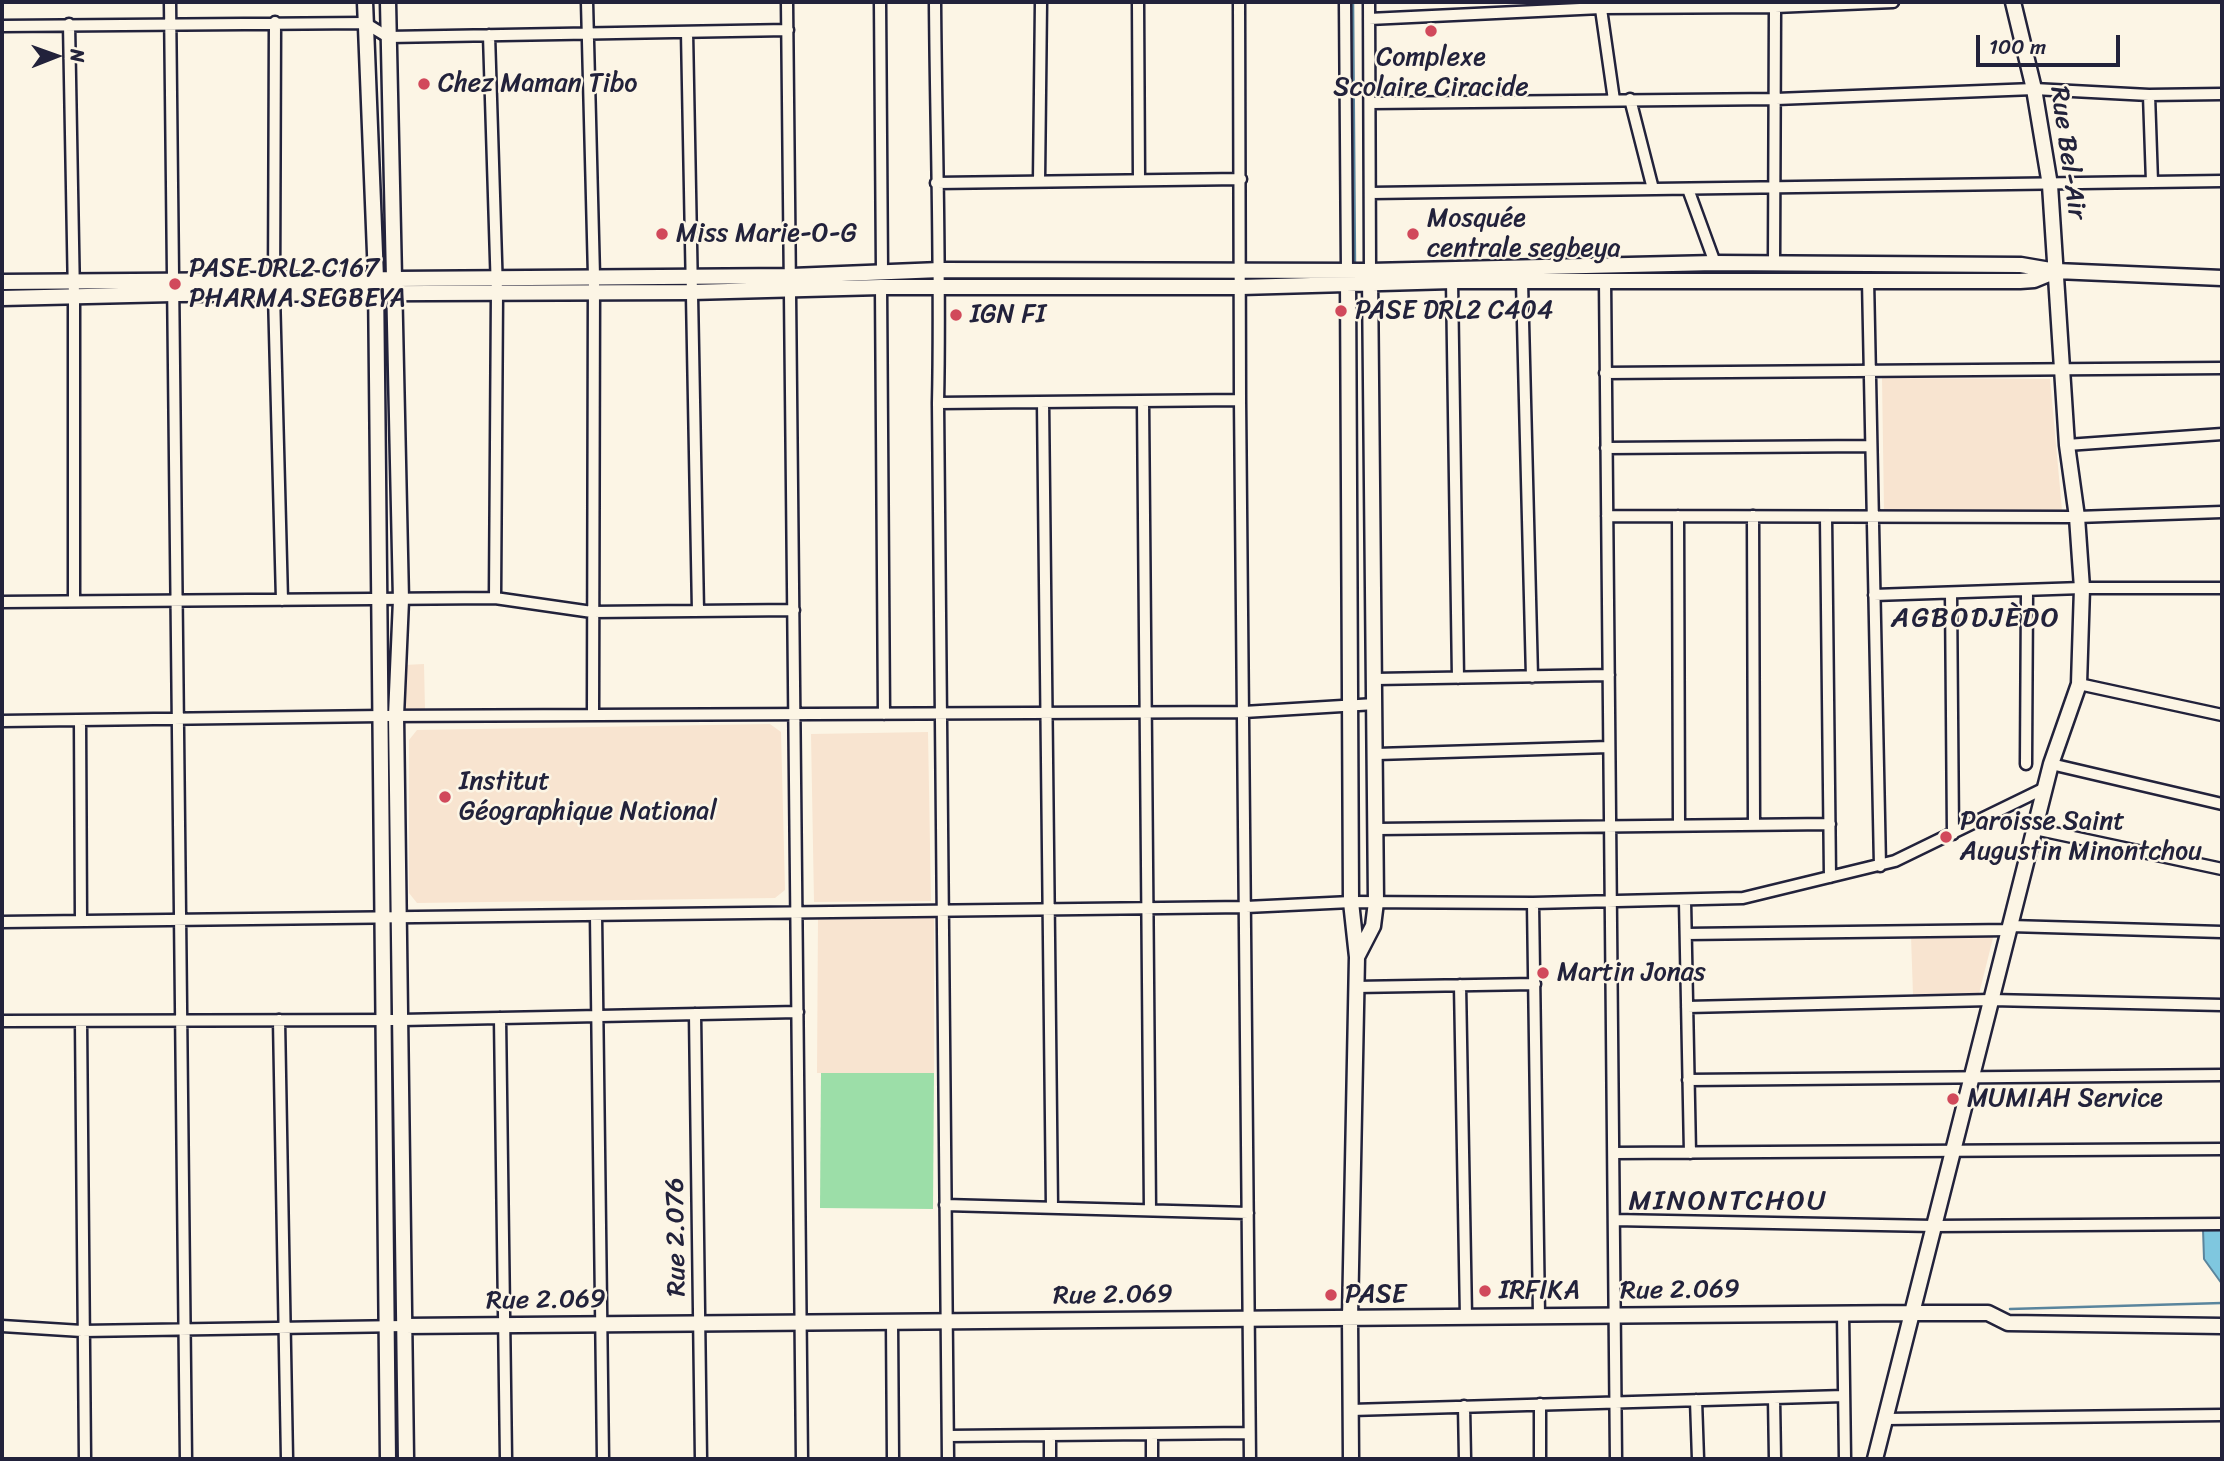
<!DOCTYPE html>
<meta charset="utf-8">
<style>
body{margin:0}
#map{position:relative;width:2224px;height:1461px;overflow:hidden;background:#fcf5e5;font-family:Sriracha,sans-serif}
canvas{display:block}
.frame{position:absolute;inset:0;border:4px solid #22223b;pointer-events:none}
.north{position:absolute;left:21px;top:21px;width:70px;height:70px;-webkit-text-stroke:5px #fcf5e5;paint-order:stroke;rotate:89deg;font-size:19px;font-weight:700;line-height:28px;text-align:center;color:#22223b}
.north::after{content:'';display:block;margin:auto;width:24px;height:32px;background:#22223b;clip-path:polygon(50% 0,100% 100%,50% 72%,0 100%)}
.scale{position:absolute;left:1976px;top:35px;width:144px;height:32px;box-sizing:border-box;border:4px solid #22223b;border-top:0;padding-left:9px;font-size:21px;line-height:24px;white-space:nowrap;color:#22223b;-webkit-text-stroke:5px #fcf5e5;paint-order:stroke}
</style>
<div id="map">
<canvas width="2224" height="1461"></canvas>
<div class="frame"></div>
<div class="north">N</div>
<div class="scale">100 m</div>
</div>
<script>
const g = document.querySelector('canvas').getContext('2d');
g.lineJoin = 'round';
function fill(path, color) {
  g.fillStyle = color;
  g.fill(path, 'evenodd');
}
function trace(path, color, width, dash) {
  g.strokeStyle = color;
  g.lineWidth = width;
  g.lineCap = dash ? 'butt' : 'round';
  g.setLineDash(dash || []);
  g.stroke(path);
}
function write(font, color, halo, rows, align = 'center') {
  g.font = font + ' Sriracha,sans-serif';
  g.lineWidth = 5;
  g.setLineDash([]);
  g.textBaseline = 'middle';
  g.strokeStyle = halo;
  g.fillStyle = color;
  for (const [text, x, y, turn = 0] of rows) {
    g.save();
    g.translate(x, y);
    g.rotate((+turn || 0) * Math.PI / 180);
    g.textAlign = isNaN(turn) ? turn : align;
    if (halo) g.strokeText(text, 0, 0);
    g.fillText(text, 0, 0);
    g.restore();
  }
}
fill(new Path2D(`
 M1882,378l168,1 12,131 -178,1z
 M424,664l1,46h-20l-1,-45z
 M770,724l11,8 4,158 -10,8 -358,5 -8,-10v-153l8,-10z
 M928,732l3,169 -117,1 -3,-168z
 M818,916h116v157h-117z
 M1994,934l-15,60 -66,1 -2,-59z`), '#f8e4d0');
fill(new Path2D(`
 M821,1073h113l-1,136 -113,-1z`), '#9cdea8');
const water = new Path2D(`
 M2206,1228h16v56l-18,-25 -1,-30z`);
fill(water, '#7fc7df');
trace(water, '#5a859d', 2);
trace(new Path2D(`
 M1353,2l2,265
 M2010,1309l212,-6`), '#5a859d', 2.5);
const street = new Path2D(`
 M170,2l16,1457
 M587,2l7,274 -1,439
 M787,2l15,1457
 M880,2l2,269
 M935,2c1,133 6,267 3,401l10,1056
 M1138,2l1,177
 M1239,2l1,398 10,1059
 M1345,2l2,269
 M1369,2l1,269
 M1600,2l14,98
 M1369,19l232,-11 174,-1 118,-5
 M275,22l-1,272 8,306
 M69,24l5,273v302
 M2,26l363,-3 23,14 400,-7
 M687,32l11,579
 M489,35l8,257 -2,306
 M2149,95l3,87
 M1630,99l23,90
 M1370,103l406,-4 258,-10 115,6 73,-1
 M1039,181l2,-179
 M936,183l305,-4
 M1688,189l27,74
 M1371,193l851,-12
 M1774,263l1,-256
 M1605,280l11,1179
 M1868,280l12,586
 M1452,281l6,397
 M1522,282l10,395
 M881,287l3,427
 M1605,373l617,-5
 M1143,401l7,809
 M1043,402l9,805
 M938,403l302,-3
 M2067,445l155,-11
 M1606,448l265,-2
 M1607,516l470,1 145,-5
 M1678,516l1,309
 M1753,516l1,309
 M1826,517l4,360
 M1951,593l2,241
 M1874,595l208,-7h140
 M2,602l493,-4 97,14 202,-2
 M1375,679l234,-4
 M2079,684l143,31
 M80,720l1,201
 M2,721l380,-5 862,-4 131,-8
 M1377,754l232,-7
 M2026,764l1,-173
 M2051,764l171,40
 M1377,829l453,-5
 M2035,829l187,40
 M1685,901l5,252
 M1533,903l6,413
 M596,915l7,544
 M2,922l1244,-15 105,-5 182,1 210,-5 152,-37 150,-73
 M2010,926l212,6
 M1686,934l323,-4
 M1460,985l6,332
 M1355,987l180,-3
 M1687,1007l304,-7 231,5
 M695,1014l6,445
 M500,1018l6,441
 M279,1020l8,439
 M2,1021l399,-1 397,-8
 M81,1021l4,438
 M1688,1080l534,-5
 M1614,1153l608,-4
 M945,1205l303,8
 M1614,1220l320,6 288,-2
 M1843,1313l2,146
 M892,1322l1,137
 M2,1326l80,5 322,-5
 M1774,1398l1,61
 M1696,1400l2,59
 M1540,1404v55
 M1464,1406l1,53
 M1351,1410l493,-14
 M1885,1419l337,-4
 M1152,1434v25
 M1050,1435v24
 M948,1436l301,-3`);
const secondary = new Path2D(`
 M365,2l11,276 12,1181
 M388,2l13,598 -5,116 10,743
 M1348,278l3,624 6,55 -7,361 1,141
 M2,282l790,-6 148,-6 430,1 345,-8 306,2 35,6 166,7
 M2,298l171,-4 518,-2 190,-5h360l211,-6h568l14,-1 22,-9
 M1357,957l16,-31 3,-24 -6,-625
 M404,1326l1508,-13h76l20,10 214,3
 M1875,1459l176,-695 28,-80 3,-96 -5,-71 -10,-72 -17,-260 -16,-96 -21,-87`);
trace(street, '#22223b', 15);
trace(secondary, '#22223b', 19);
trace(street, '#fcf5e5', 10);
trace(secondary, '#fcf5e5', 14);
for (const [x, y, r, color] of [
 [1431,31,7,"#d1495b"],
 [424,84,7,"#d1495b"],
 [662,234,7,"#d1495b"],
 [1413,234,7,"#d1495b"],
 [175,284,7,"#d1495b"],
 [1341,311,7,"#d1495b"],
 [956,315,7,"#d1495b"],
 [445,797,7,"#d1495b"],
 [1946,837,7,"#d1495b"],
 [1543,973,7,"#d1495b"],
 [1953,1099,7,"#d1495b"],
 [1485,1291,7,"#d1495b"],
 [1331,1295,7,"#d1495b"]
]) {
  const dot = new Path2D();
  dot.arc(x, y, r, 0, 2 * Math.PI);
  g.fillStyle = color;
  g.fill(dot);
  trace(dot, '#fcf5e5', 2.5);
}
write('26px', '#22223b', '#fcf5e5', [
 ["Complexe",1431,58,"center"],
 ["Scolaire Ciracide",1431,88,"center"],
 ["Chez Maman Tibo",438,84],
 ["Mosquée",1427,219],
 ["centrale segbeya",1427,249],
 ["Miss Marie-O-G",676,234],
 ["PASE DRL2 C167",189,269],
 ["PHARMA SEGBEYA",189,299],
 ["PASE DRL2 C404",1355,311],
 ["IGN FI",970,315],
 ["Institut",459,782],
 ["Géographique National",459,812],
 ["Paroisse Saint",1960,822],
 ["Augustin Minontchou",1960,852],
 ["Martin Jonas",1557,973],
 ["MUMIAH Service",1967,1099],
 ["IRFIKA",1499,1291],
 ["PASE",1345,1295]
], 'left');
write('26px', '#22223b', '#fcf5e5', [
 ["Rue Bel-Air",2067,153,82],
 ["Rue 2.076",677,1237,-91],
 ["Rue 2.069",1680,1291,-1],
 ["Rue 2.069",1113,1296,-1],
 ["Rue 2.069",546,1301,-1]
]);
g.letterSpacing = '2px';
write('28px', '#22223b', '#fcf5e5', [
 ["AGBODJÈDO",1976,619],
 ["MINONTCHOU",1728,1202]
]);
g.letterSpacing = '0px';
</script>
